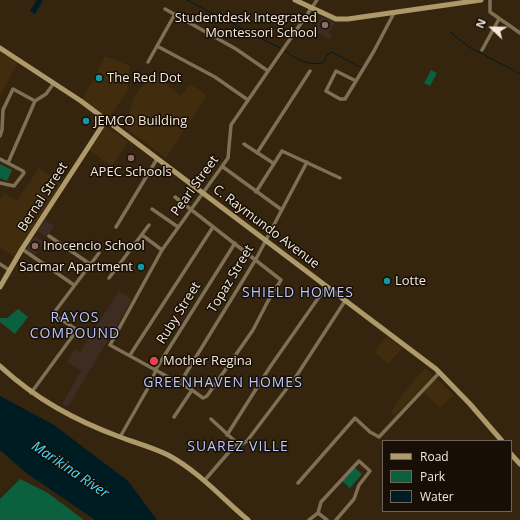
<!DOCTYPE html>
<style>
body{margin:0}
#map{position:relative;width:520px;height:520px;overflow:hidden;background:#35240e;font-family:"Open Sans",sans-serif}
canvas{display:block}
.legend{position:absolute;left:382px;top:440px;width:130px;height:72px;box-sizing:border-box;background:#170f06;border:1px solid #6f665b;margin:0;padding:5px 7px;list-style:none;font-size:12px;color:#f3e8db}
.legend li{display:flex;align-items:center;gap:8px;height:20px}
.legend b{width:20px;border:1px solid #6f665b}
.north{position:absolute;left:472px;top:8px;width:40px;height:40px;-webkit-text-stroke:3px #170f06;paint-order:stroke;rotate:292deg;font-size:11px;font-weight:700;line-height:16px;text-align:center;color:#f3e8db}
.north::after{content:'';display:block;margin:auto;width:14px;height:18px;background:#f3e8db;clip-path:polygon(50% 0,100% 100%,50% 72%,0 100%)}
</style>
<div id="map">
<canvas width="520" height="520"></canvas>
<ul class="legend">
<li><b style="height:5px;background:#ae996b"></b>Road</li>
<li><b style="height:11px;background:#0b603e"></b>Park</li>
<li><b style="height:11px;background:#001c23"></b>Water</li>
</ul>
<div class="north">N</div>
</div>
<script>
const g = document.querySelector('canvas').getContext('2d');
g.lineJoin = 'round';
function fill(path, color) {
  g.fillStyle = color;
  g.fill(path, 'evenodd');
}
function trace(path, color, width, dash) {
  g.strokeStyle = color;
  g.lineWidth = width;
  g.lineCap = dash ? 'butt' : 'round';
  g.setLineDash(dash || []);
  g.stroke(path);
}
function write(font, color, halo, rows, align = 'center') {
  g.font = font + ' "Open Sans",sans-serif';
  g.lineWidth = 3;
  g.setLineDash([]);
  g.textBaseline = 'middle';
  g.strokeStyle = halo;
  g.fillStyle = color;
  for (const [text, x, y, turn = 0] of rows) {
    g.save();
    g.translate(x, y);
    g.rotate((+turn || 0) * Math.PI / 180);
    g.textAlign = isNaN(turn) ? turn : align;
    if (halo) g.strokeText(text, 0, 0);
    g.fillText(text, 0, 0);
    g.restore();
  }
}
fill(new Path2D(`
 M0,52l18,11 -18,32z
 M105,56l25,10 -3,26 -19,26 -25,-19z
 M153,72l28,24 9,-12 17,11 -41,63 -41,-30 9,-31z
 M106,126l22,16 -16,24 -23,-16z
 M39,168l23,16 -48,73 -14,-10v-47l4,-7 13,8z
 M387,336l15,12 -14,16 -14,-12z
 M425,368l8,8 -38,40 -4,-4 14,-21z
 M436,378l17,17 -13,13 -17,-16z`), '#412c0e');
fill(new Path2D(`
 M322,17l14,4 -7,11 3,3 -3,5 -16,-10z
 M45,220l9,6 -7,11 -10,-6z
 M35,236l9,6 -10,15 -9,-7z
 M119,291l13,9 -64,107 -6,-3 19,-33 -14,-9 8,-13 5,3z`), '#3c2c21');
fill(new Path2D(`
 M431,70l6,3 -7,13 -6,-3z
 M0,164l12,6 -5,11 -7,-3z
 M18,309l10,8 -13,17 -15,-12v-4h7z
 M354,467l8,7 -12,14 -8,-7z
 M20,479l28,14 36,27h-84v-21z`), '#0b603e');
fill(new Path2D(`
 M37,0h6l-8,14 -5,-3z
 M0,396l54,29 74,56 29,39h-62l-70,-48 -25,-22z`), '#001c23');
trace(new Path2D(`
 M187,0l93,48
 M450,32l19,15 46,24
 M285,51c11,8 24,15 38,12l4,-8 5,-3 30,16
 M518,73h2`), '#001c23', 1);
trace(new Path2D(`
 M490,0v12l30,21
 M165,9l71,40 32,22
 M157,46l58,31 33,23
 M482,50l17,-31
 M148,62l27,-48
 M356,81l-11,18h-5l-14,-8 10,-20 20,10 18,-30 20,-38
 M0,136l2,-6 1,-20 10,-21 22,12
 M244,144l29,19
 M257,153l53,-82
 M0,159l23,12 1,2 -10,13 -14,-3
 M8,163l27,-62 11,-7 8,-11
 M223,167l59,43
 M256,192l26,-41 58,27
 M175,197l106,83 -13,21 -15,29 -46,66 -4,2 -11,-8
 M152,209l26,18
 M116,227l41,-68
 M142,235l20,15
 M49,236l41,28
 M22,249l52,36
 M0,264l9,6
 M109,278l40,-53
 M130,355l83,-128
 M180,383l76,-124 51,-97
 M31,393l46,-63 -24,-16 46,-61
 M174,417l18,-27 -82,-45 52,-95 66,-92 3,-33 86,-125
 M211,419l28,26
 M227,435l43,-68 56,-80
 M120,437l32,-56 4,-12 79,-126
 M204,481l31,-36 7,-1 5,-3 50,-66 48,-74
 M298,483l57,-65 15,14 9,5 60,-64
 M318,513l9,7
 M309,520l9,-7 3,-11 38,-41 11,10 -11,14 -5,14 -18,21`), '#7e7054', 3.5);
trace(new Path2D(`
 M295,0l41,19h12l133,-19
 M0,48l81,53 355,268 34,35 32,37
 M0,287l22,-38 84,-129
 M0,366c36,33 74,54 120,71 16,6 32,10 48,18 30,16 54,43 80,65
 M511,454l9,10`), '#ae996b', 5);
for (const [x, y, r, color] of [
 [325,25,4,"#8d6e63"],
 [99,78,4,"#0f9aa8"],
 [86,121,4,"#0f9aa8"],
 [131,158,4,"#8d6e63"],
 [35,246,4,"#8d6e63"],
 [141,267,4,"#0f9aa8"],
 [387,281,4,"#0f9aa8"],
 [154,361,5,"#e0444e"]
]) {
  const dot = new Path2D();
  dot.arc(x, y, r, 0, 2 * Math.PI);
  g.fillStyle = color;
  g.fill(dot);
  trace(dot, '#170f06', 1.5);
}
write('13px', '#f3e8db', '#170f06', [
 ["Studentdesk Integrated",317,18,"right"],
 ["Montessori School",317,33,"right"],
 ["The Red Dot",107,78],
 ["JEMCO Building",94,121],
 ["APEC Schools",131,172,"center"],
 ["Inocencio School",43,246],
 ["Sacmar Apartment",133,267,"right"],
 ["Lotte",395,281],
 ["Mother Regina",163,361]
], 'left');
write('13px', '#f3e8db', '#170f06', [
 ["Pearl Street",195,186,-54],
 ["Bernal Street",43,197,-57],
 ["C. Raymundo Avenue",266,227,37],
 ["Topaz Street",231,279,-59],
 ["Ruby Street",179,313,-58]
]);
g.letterSpacing = '1px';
write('14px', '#b7c6fe', '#170f06', [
 ["SHIELD HOMES",298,293],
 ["RAYOS",75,318],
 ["COMPOUND",75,334],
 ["GREENHAVEN HOMES",223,383],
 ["SUAREZ VILLE",238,447]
]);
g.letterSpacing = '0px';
write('italic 14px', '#47dafd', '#170f06', [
 ["Marikina River",70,470,34]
]);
</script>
